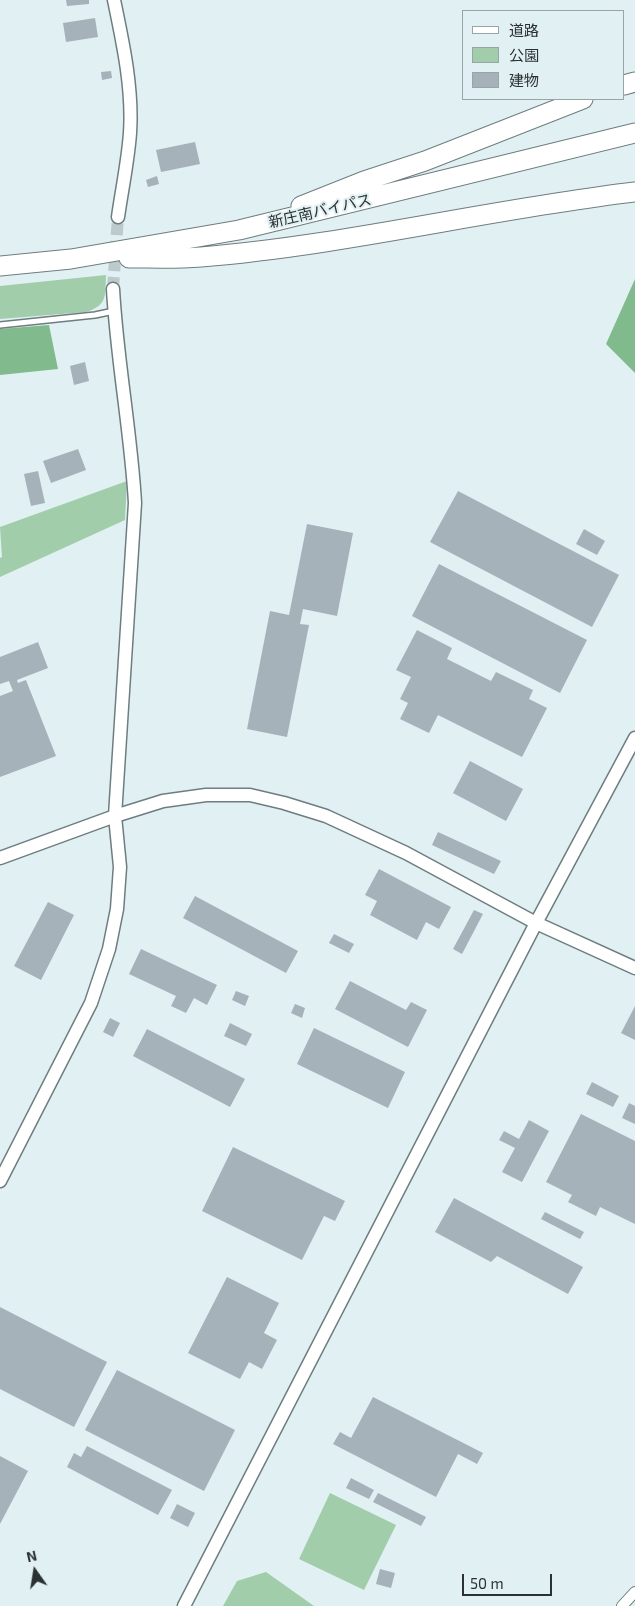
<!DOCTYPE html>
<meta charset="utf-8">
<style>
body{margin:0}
#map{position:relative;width:635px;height:1606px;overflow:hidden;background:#e0f0f3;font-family:"Exo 2","Noto Sans JP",sans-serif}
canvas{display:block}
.legend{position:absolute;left:462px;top:10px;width:162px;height:90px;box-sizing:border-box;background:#e0f0f3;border:1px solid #98a4a6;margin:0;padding:6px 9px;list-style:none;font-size:15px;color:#2b3132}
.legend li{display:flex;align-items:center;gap:10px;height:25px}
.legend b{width:25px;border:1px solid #98a4a6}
.north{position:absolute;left:10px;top:1546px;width:50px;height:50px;-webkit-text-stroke:4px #e0f0f3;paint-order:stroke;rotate:347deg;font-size:14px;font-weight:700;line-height:20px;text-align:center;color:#2b3132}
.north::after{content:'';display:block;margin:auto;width:18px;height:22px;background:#2b3132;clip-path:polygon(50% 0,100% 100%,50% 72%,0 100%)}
.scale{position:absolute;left:462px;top:1574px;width:90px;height:22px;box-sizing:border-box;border:2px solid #2b3132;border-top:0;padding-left:6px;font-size:15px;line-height:18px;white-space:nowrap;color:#2b3132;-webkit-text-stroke:4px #e0f0f3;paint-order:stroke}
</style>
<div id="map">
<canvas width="635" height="1606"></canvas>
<ul class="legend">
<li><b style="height:6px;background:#fff"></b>道路</li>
<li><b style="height:14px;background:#a2cdaa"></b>公園</li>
<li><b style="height:14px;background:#a6b2ba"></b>建物</li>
</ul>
<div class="north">N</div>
<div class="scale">50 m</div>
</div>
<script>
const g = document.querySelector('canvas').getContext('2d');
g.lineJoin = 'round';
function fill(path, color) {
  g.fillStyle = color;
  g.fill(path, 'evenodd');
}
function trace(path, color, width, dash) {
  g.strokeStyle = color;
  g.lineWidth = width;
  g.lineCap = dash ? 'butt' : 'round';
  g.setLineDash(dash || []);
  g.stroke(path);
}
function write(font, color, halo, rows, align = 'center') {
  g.font = font + ' "Exo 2","Noto Sans JP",sans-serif';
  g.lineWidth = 4;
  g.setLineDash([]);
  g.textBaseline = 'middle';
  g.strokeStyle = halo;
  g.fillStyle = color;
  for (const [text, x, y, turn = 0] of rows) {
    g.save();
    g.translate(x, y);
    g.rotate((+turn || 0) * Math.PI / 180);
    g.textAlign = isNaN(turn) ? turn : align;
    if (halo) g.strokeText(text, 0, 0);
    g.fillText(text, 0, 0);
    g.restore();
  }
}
fill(new Path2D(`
 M106,275c-1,21 2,30 -20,37l-86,7v-33z
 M127,481l-2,39 -125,57v-19l2,-1 -2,-30z
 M330,1493l66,32 -32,65 -65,-31z
 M266,1572l48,34h-91l14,-25z`), '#a2cdaa');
fill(new Path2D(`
 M635,279v94l-29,-29z
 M49,325l9,44 -58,6v-46z`), '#81bb8d');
fill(new Path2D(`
 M66,0h23v4l-22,2z
 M95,18l3,19 -32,5 -3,-19z
 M111,71l1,7 -10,2 -1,-8z
 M195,142l5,22 -39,8 -5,-22z
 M157,176l2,8 -11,3 -2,-7z
 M85,362l4,19 -15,4 -4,-19z
 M78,449l8,21 -35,13 -8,-22z
 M38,471l7,32 -14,3 -7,-32z
 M458,491l161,84 -27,52 -162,-85z
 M307,524l46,9 -16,83 -34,-7 -3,15 9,1 -22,112 -40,-8 23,-118 19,4z
 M584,529l21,12 -8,14 -21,-11z
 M439,564l148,76 -27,53 -148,-77z
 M417,630l35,18 -5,11 44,22 5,-9 37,18 -4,9 18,9 -25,49 -84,-42 -9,18 -29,-14 8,-16 -8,-4 11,-22 -15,-7z
 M38,642l10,26 -31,12 1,3 8,-3 30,76 -56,21v-81l13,-5 -4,-10 -9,3v-27z
 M470,761l53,28 -17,32 -53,-28z
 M438,832l63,29 -7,13 -62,-29z
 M379,869l72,38 -12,22 -13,-7 -9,18 -47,-25 7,-14 -12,-6z
 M195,896l103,55 -12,22 -103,-55z
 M48,902l26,13 -33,65 -27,-14z
 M474,910l9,4 -21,40 -9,-5z
 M334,934l20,10 -5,9 -20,-10z
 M141,949l76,36 -10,20 -13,-7 -8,15 -15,-7 5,-10 -47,-22z
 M350,981l56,29 5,-8 16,8 -19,37 -73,-38z
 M236,991l13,5 -4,10 -13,-6z
 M295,1004l10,4 -3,10 -11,-5z
 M635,1006v34l-14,-7z
 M110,1018l10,5 -7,14 -10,-5z
 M230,1023l22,11 -6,12 -22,-10z
 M314,1028l91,44 -17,36 -91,-44z
 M147,1029l98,50 -15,28 -97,-51z
 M592,1082l27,14 -6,11 -27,-13z
 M629,1103l6,3v18l-13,-6z
 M581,1114l54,27v83l-35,-17 -4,9 -28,-14 4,-7 -26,-13z
 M529,1120l20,11 -27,51 -20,-10 13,-24 -16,-8 5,-9 15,8z
 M233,1147l112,54 -10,20 -11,-5 -22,44 -100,-49z
 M454,1198l129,69 -15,27 -71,-38 -6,6 -56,-30z
 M545,1212l39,20 -4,7 -39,-20z
 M227,1277l52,26 -15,30 13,7 -15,29 -13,-7 -9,17 -52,-26z
 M0,1307l107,55 -33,65 -74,-38z
 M117,1370l118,60 -31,61 -119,-61z
 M373,1397l110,56 -6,11 -19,-10 -22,43 -103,-53 7,-12 11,6z
 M87,1446l85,44 -14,25 -91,-48 7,-14 7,4z
 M0,1456l28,15 -28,53z
 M351,1478l23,12 -5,9 -23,-11z
 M378,1493l48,24 -5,9 -48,-24z
 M177,1504l18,9 -7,14 -18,-9z
 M380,1569l15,4 -4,15 -15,-4z`), '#a6b2ba');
trace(new Path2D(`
 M113,289l5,-72`), '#bccacc', 12, [12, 6]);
const service = new Path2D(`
 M0,325l95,-10 19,-4`);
const minor = new Path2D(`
 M622,1606l13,-14`);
const tertiary = new Path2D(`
 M114,0c9,43 19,89 16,133 -2,28 -8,56 -12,84
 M0,858l115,-42 48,-15 43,-6h44l34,8 42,13 80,37 130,70 99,45
 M0,1181l91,-178 18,-54 8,-40 3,-42 -5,-51 20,-313c-4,-71 -18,-142 -22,-214
 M184,1606l352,-683 99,-185`);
const motorway = new Path2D(`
 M624,85l11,-3
 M301,206l63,-25 61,-20 158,-62
 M129,258c24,0 48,1 72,-1 146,-12 289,-48 434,-65
 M0,266l71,-7 168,-29 396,-97`);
trace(service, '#6e7d7f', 8);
trace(minor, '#6e7d7f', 12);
trace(tertiary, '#6e7d7f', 15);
trace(motorway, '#6e7d7f', 21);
trace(service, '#fff', 5);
trace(minor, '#fff', 10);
trace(tertiary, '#fff', 12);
trace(motorway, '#fff', 19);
write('15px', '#2b3132', '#e0f0f3', [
 ["新庄南バイパス",320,211,-13]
]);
</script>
